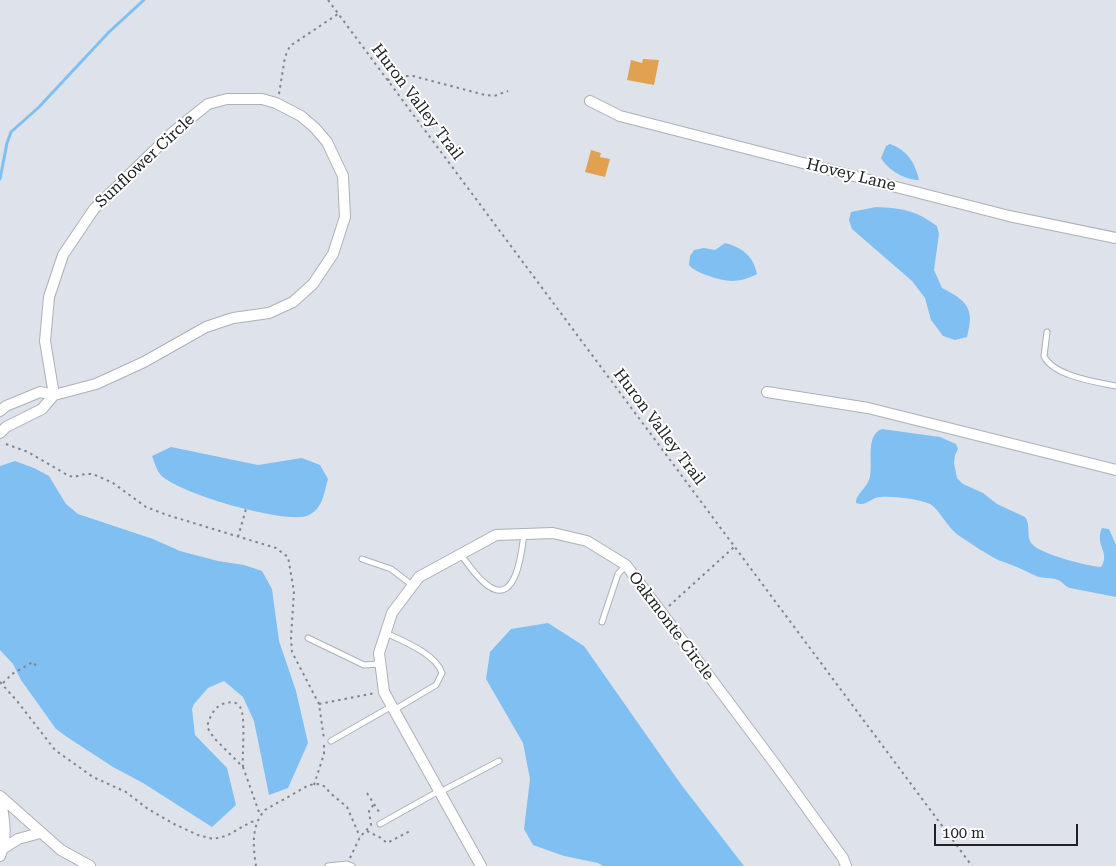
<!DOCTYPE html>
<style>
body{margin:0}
#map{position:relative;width:1116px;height:866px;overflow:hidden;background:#dee3eb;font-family:"Roboto Serif",serif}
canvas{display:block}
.scale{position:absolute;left:934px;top:824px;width:144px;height:22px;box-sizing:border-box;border:2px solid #202225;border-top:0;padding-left:6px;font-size:15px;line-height:18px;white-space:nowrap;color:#202225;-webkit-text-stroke:4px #fff;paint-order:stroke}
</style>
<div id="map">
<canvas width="1116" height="866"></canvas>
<div class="scale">100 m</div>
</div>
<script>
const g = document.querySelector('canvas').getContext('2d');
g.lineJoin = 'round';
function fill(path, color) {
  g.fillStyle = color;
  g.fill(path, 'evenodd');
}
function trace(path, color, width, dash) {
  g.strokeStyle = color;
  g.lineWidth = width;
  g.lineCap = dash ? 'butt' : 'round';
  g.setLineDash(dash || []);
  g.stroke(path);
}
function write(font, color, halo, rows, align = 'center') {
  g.font = font + ' "Roboto Serif",serif';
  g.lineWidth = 4;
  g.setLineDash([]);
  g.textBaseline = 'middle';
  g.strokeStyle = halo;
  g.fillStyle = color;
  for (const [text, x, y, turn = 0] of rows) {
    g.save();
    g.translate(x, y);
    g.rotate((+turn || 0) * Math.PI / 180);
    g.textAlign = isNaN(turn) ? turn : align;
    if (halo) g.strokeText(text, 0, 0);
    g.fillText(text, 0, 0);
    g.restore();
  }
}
fill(new Path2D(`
 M890,144c17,6 25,18 29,36 -14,0 -31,-10 -38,-22l5,-12z
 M876,207c25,1 40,3 61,19l2,8 -5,36 8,18c25,13 33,20 25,49l-12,3 -12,-4 -12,-16 -6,-22 -13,-17 -60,-52 -3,-9 2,-8z
 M725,243c17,4 29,14 32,31 -19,10 -31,8 -51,1 -7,-3 -13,-5 -17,-10l1,-9 4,-6 10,-2 11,2z
 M882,429l58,8 16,7 2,5 -3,6 -1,8 3,15 6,6 20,9 14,11 28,13c6,7 1,18 6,26 8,11 56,23 70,24 10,-14 -7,-22 1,-39l7,1 7,16v52l-46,-9c-6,-2 -7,-6 -12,-8 -8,-3 -15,-1 -22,-4 -12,-6 -23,-11 -35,-15 -11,-4 -32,-19 -43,-26 -10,-7 -20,-27 -28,-31 -11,-5 -37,-8 -49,-7 -10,0 -14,10 -25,6 0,-10 12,-15 14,-27 3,-14 -5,-41 12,-47z
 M171,447l87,18 44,-7 18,7 8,14c-4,14 -5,29 -19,36 -20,11 -136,-23 -149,-41 -4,-5 -6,-13 -8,-18z
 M15,461l19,7 15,8 17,28 12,10 75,25 27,12 38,10 26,4 18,6 10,18 7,52 17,50 12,52 -20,45 -19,7 -15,-74 -11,-24 -19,-16 -16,7 -14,16 -2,5 3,26 32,33 9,37 -24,22 -69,-44 -30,-16 -46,-30 -11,-8 -35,-49 -8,-16 -13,-14v-184z
 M548,623l36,23 96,137 64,83h-141l-5,-3 -34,-7 -31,-11 -9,-16 6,-50 -7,-36 -37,-64 4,-27 21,-23z`), '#80bff2');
trace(new Path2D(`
 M0,179l7,-36 4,-11 28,-25 70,-75 35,-32`), '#80bff2', 3);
fill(new Path2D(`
 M643,59l16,1 -5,25 -27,-5 4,-20 11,3z
 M591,150l10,3 -1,4 10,2 -5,18 -20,-5z`), '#e1a151');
const service = new Path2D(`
 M1047,332l-3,24c9,20 52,26 72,30
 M461,555c8,10 17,25 29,32 27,17 32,-38 34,-53
 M362,559l29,10 21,16
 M602,622l16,-48 8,-9
 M386,633c17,8 50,21 56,40l-6,12 -42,25
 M308,638l56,27 16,-1
 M331,741l61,-35
 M440,792l59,-31
 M380,824l59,-33
 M328,866l19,-2 5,2`);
const minor = new Path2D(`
 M227,99h35l14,4 25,13 14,12 12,14 16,34 2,41 -12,37 -20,30 -20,18 -24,11 -36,5 -27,9 -62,35 -48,22 -42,11 -9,-54 4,-44 14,-42 31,-46 78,-76 36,-29z
 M590,101l30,15 389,100 107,22
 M767,392l101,16 248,62
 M0,411l6,-5 34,-14 14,3 -12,14 -36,18 -6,6
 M0,796l61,54 29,16
 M0,797c4,19 8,41 0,59
 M4,848l14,-9 22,-6
 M481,866l-97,-174 -5,-39 13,-40 27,-36 77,-42 57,-2 34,8 39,24 149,199 68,94 3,8`);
trace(service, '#acb0b7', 7);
trace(minor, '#acb0b7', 12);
trace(new Path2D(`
 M328,0l644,866
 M387,80l18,-4h8l72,19 9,1 14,-5
 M279,94l6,-37 5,-11 48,-32
 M6,444l22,8 41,24 5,1 11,-3h8l20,9 33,24 21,8 109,33 12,9 6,34 -3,47 1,14 27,52 5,35
 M238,537l8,-28
 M669,606l65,-59
 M0,682l17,19 38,49 38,27 33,15 22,17 26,15 24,11 15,4 13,-3 25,-14 6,-1
 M3,683l9,-9 21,-12 3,4
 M319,704l56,-11
 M243,767c-1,-13 3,-52 -3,-60 -2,-2 -4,-4 -6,-5 -17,0 -23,10 -27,25l7,11 29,29 17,48
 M314,785l10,-31v-10
 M367,793l14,22
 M367,831l14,7 6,5 25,-13
 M350,858l10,-21 11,-12 -2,-14 5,-7
 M256,866c-3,-19 -5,-41 9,-56l44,-25 9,-1 8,3 3,5 18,15 13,30`), '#81858b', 2, [2.5, 4]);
trace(service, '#fff', 5);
trace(minor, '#fff', 10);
write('16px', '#202225', '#fff', [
 ["Huron Valley Trail",417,102,53],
 ["Sunflower Circle",145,161,-43],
 ["Hovey Lane",851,175,14],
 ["Huron Valley Trail",659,427,53],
 ["Oakmonte Circle",671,626,53]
]);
</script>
